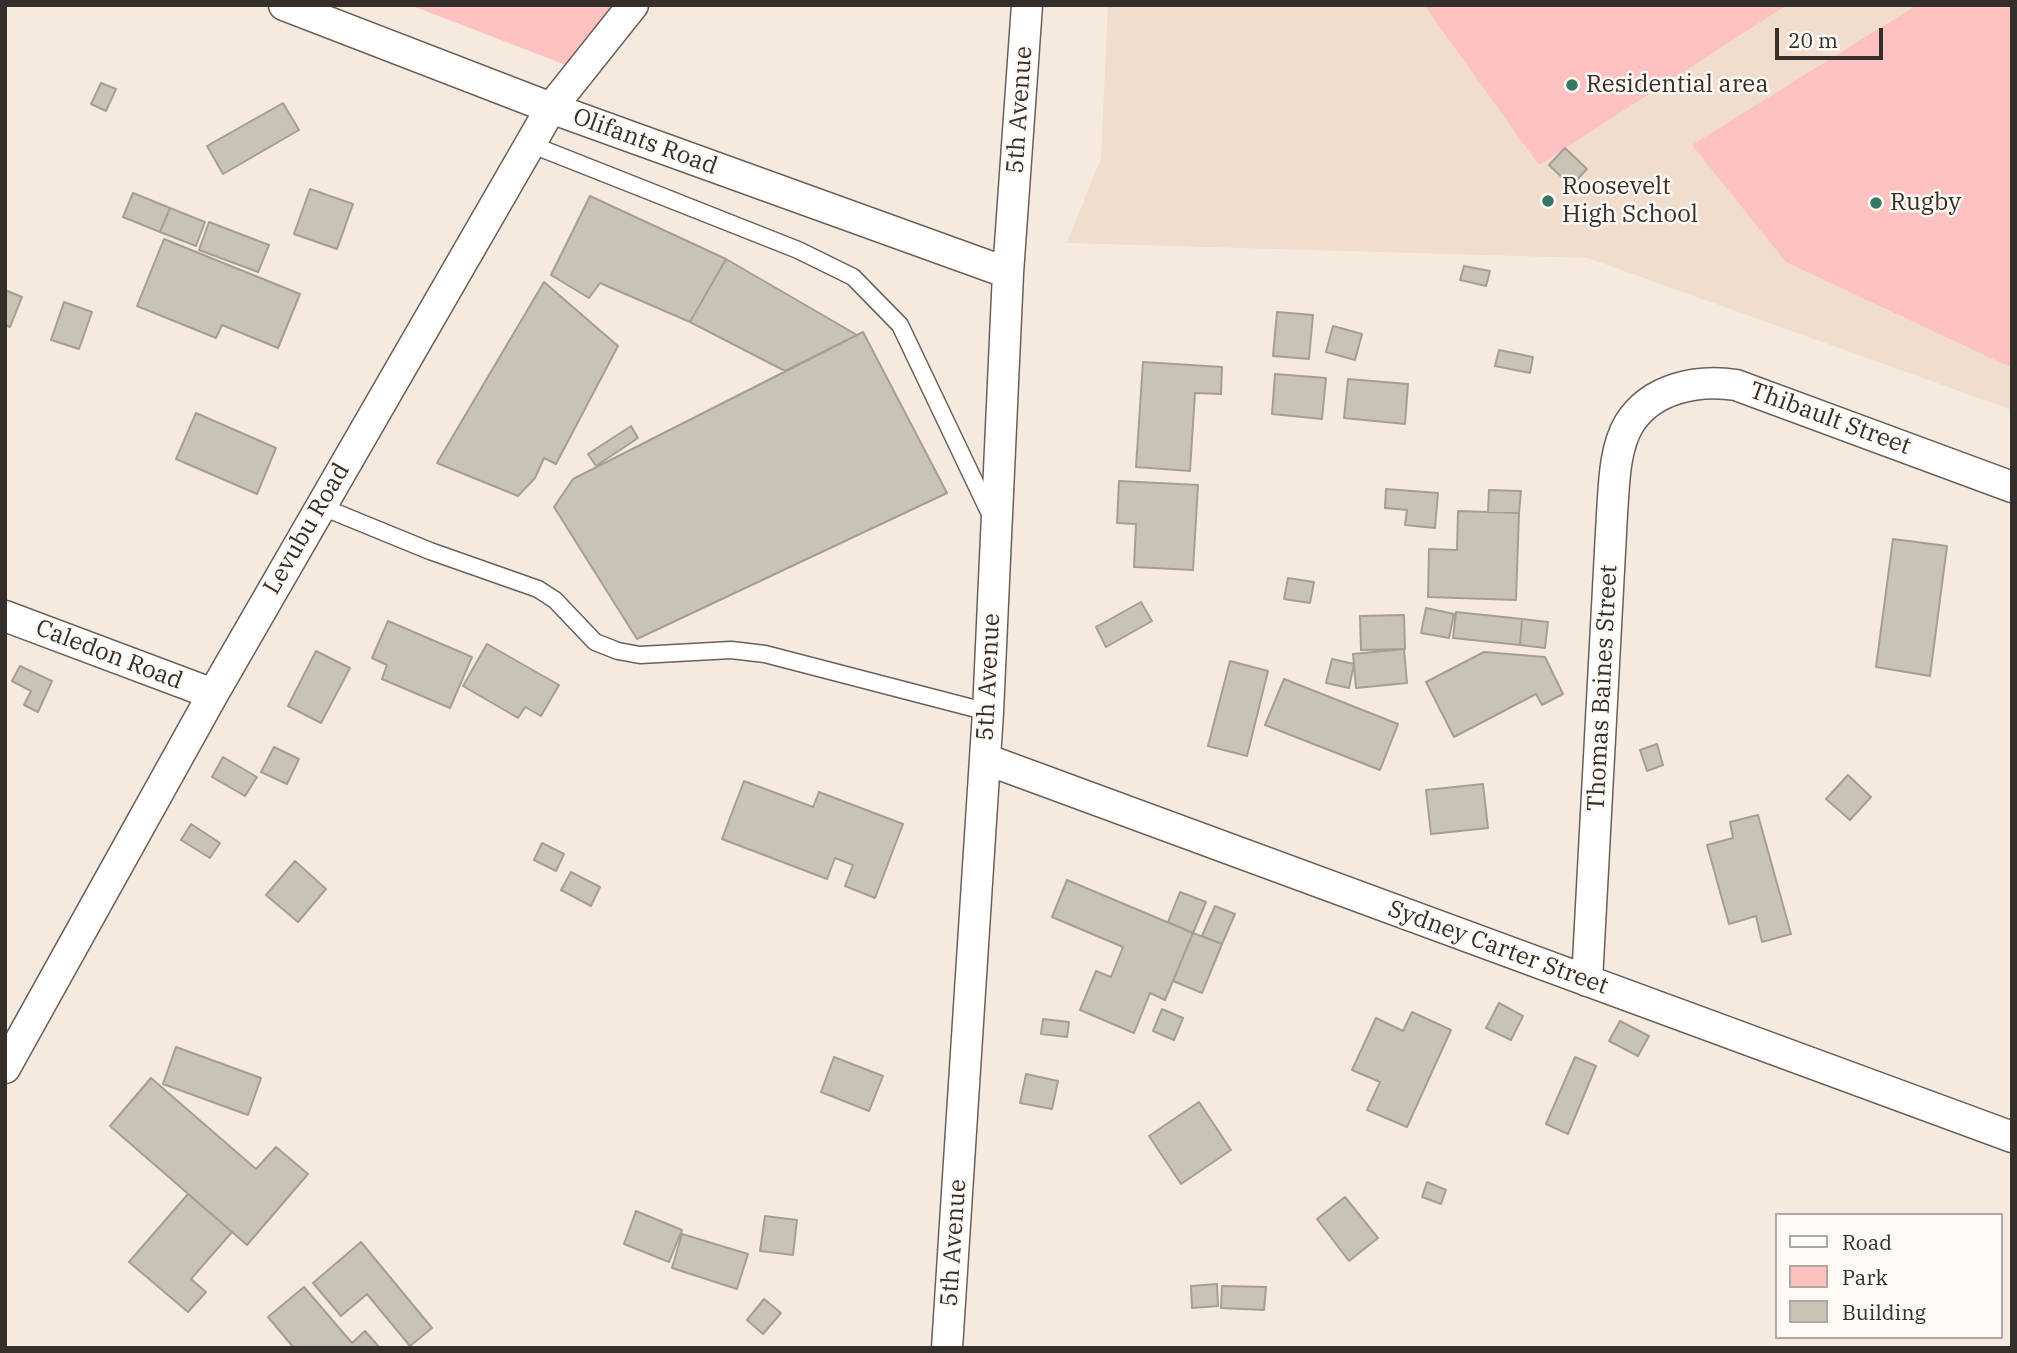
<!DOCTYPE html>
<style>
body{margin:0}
#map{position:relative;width:2017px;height:1353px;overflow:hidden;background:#f6eadf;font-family:"IBM Plex Serif",serif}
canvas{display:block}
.frame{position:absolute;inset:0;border:7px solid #342f2b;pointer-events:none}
.legend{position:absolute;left:1775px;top:1213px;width:228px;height:126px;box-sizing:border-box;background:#fef9f4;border:2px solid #ada8a4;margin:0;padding:9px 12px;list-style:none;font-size:21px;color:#342f2b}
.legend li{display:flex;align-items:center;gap:14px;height:35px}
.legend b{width:35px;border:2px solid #ada8a4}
.scale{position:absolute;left:1775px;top:28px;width:108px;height:32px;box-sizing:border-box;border:4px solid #342f2b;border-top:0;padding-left:9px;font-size:21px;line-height:24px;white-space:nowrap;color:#342f2b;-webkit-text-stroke:5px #fef9f4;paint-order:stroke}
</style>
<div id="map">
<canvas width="2017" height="1353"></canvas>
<div class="frame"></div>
<ul class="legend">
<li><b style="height:9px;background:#fff"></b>Road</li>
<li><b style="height:19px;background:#fdc1c0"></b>Park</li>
<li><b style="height:19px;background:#c9c3b5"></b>Building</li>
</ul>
<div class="scale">20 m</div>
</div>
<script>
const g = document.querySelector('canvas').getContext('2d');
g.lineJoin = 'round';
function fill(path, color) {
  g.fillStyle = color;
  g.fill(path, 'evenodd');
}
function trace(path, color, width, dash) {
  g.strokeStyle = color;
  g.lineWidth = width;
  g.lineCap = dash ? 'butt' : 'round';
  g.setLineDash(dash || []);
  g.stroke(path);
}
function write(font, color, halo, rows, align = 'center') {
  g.font = font + ' "IBM Plex Serif",serif';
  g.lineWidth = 5;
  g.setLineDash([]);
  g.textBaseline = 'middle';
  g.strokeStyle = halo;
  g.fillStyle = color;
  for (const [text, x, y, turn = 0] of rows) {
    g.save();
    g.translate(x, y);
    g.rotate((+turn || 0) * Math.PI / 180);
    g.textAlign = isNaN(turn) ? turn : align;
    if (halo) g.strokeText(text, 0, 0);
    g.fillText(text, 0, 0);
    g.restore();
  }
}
fill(new Path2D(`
 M1108,5h904v405l-424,-152 -521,-15 34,-85z`), '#f0ddcd');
fill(new Path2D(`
 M410,5h202l-46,60z
 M1424,5h363l-248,160z
 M1917,5h95v363l-226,-106 -94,-117z`), '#fdc1c0');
const building = new Path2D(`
 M101,83l15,6 -10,22 -15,-7z
 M283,103l16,27 -76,44 -16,-28z
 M1565,148l22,21 -16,17 -22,-21z
 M310,189l43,15 -16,45 -43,-15z
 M133,193l37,15 -10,24 -37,-15z
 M590,196l136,63 -36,63 -90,-39 -11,15 -38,-23z
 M170,208l35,14 -9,24 -36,-14z
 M209,222l60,23 -11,27 -59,-22z
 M164,239l136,55 -22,54 -56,-23 -6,13 -79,-32z
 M726,259l131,76 -72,36 -95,-49z
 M1464,266l26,5 -4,15 -26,-6z
 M544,282l74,64 -62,118 -12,-6 -9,20 -17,18 -81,-33z
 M5,290l17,7 -12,30 -5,-2z
 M64,302l28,10 -13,37 -28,-9z
 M1277,312l36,3 -4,44 -36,-3z
 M1333,326l29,8 -7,26 -29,-8z
 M863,332l84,161 -310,146 -83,-132 19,-28z
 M1499,350l34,7 -3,16 -35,-7z
 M1143,362l79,5 -1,27 -26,-1 -5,78 -54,-4z
 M1275,374l51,4 -4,41 -50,-5z
 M1348,379l60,5 -3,40 -61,-6z
 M196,413l80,35 -19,46 -81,-35z
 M631,426l7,12 -42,28 -8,-12z
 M1119,481l79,4 -5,85 -59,-3 2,-43 -19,-1z
 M1386,489l52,4 -3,35 -30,-3 2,-15 -22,-2z
 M1489,490l32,1 -2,22 -31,-1z
 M1458,511l61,2 -3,87 -88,-3 1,-48 28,1z
 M1893,539l54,7 -17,130 -54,-9z
 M1288,578l26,4 -4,21 -26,-4z
 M1141,602l11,19 -46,26 -10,-20z
 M1426,608l28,6 -5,24 -28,-5z
 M1456,612l66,7 -2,26 -67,-7z
 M1404,615l1,34 -44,1 -1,-34z
 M1522,619l26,3 -3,26 -25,-3z
 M388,621l84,36 -22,51 -68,-29 5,-14 -15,-7z
 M487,644l72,41 -18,31 -16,-9 -7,11 -55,-32z
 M1404,649l3,34 -51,5 -3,-34z
 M316,651l34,17 -29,55 -33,-17z
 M1484,652l61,5 18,37 -21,11 -6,-11 -82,43 -28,-55z
 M1332,659l22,5 -5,24 -23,-5z
 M1230,661l38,10 -21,85 -39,-10z
 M20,666l32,15 -14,31 -14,-7 7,-14 -19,-10z
 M1284,679l114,45 -18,46 -115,-45z
 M1657,744l6,21 -16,6 -7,-21z
 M274,747l25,12 -12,25 -26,-12z
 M223,757l34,20 -12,19 -33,-19z
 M1848,775l23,22 -21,23 -24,-21z
 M744,781l69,26 6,-15 84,32 -28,74 -30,-12 8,-21 -18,-7 -8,21 -105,-40z
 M1483,784l5,44 -57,6 -5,-44z
 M1758,815l33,119 -29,8 -6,-26 -27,8 -22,-79 26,-7 -3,-16z
 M191,824l29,19 -10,15 -29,-18z
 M542,843l22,11 -8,17 -22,-11z
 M295,861l31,28 -28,33 -32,-27z
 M571,872l29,15 -9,19 -30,-16z
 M1067,880l126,53 -28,67 -15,-7 -16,40 -54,-23 16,-39 15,6 12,-30 -71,-30z
 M1180,892l26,10 -13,31 -25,-11z
 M1215,906l20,8 -13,30 -20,-8z
 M1193,933l29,11 -20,49 -29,-12z
 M1499,1003l24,13 -12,24 -25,-12z
 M1162,1009l21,9 -9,22 -21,-9z
 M1412,1012l39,18 -44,97 -40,-17 13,-28 -28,-12 24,-52 27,13z
 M1043,1019l26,3 -2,15 -26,-3z
 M1620,1021l29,15 -11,20 -29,-15z
 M176,1047l85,31 -13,37 -85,-31z
 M834,1057l49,19 -14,35 -48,-19z
 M1575,1057l21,9 -28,68 -22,-10z
 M1026,1074l32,7 -6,28 -32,-6z
 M151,1078l105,91 20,-22 32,27 -61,71 -137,-119z
 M1199,1102l32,48 -50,34 -32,-48z
 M1427,1182l19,8 -5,14 -19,-7z
 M188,1194l44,38 -41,47 15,13 -18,20 -59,-50z
 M1345,1197l33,41 -29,23 -32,-42z
 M636,1211l46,19 -13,32 -45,-18z
 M765,1216l32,4 -4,35 -33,-4z
 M682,1234l66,20 -11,35 -65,-21z
 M361,1242l71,86 -22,18 -43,-52 -26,22 -28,-33z
 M1217,1284l1,22 -26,2 -1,-22z
 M1222,1286l44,1 -2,23 -43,-2z
 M304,1287l48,56 13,-12 15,17h-86l-26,-31z
 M764,1299l17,14 -18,21 -16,-14z`);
fill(building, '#c9c3b5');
trace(building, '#a59e91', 2);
const service = new Path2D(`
 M530,144l268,106 55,27 47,48 91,191
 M320,506l110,45 108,38 17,11 40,42 23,9 22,4 91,-5 34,4 223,58`);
const minor = new Path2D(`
 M284,5l267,103 457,165
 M5,616l208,78
 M985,759l1027,378
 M1587,981l25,-467c2,-28 2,-65 17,-90 22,-36 69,-45 107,-39l276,102
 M5,1068l208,-374 338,-586 82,-103
 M947,1348l41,-636 20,-439 19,-268`);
trace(service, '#6b6057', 19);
trace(minor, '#6b6057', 33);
trace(service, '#fff', 16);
trace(minor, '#fff', 30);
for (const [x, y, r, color] of [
 [1572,85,7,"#377664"],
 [1548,201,7,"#377664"],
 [1876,203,7,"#377664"]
]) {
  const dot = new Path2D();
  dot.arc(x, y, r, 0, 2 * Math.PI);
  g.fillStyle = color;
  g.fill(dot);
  trace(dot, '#fef9f4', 2.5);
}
write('24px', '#342f2b', '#fef9f4', [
 ["Residential area",1586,85],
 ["Roosevelt",1562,187],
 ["High School",1562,215],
 ["Rugby",1890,203]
], 'left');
write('24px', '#342f2b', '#fef9f4', [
 ["5th Avenue",1020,110,-86],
 ["Olifants Road",645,142,20],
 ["Thibault Street",1830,419,20],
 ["Levubu Road",307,529,-60],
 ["Caledon Road",109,655,21],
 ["5th Avenue",989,677,-87],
 ["Thomas Baines Street",1603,688,-87],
 ["Sydney Carter Street",1498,948,20],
 ["5th Avenue",954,1243,-86]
]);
</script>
